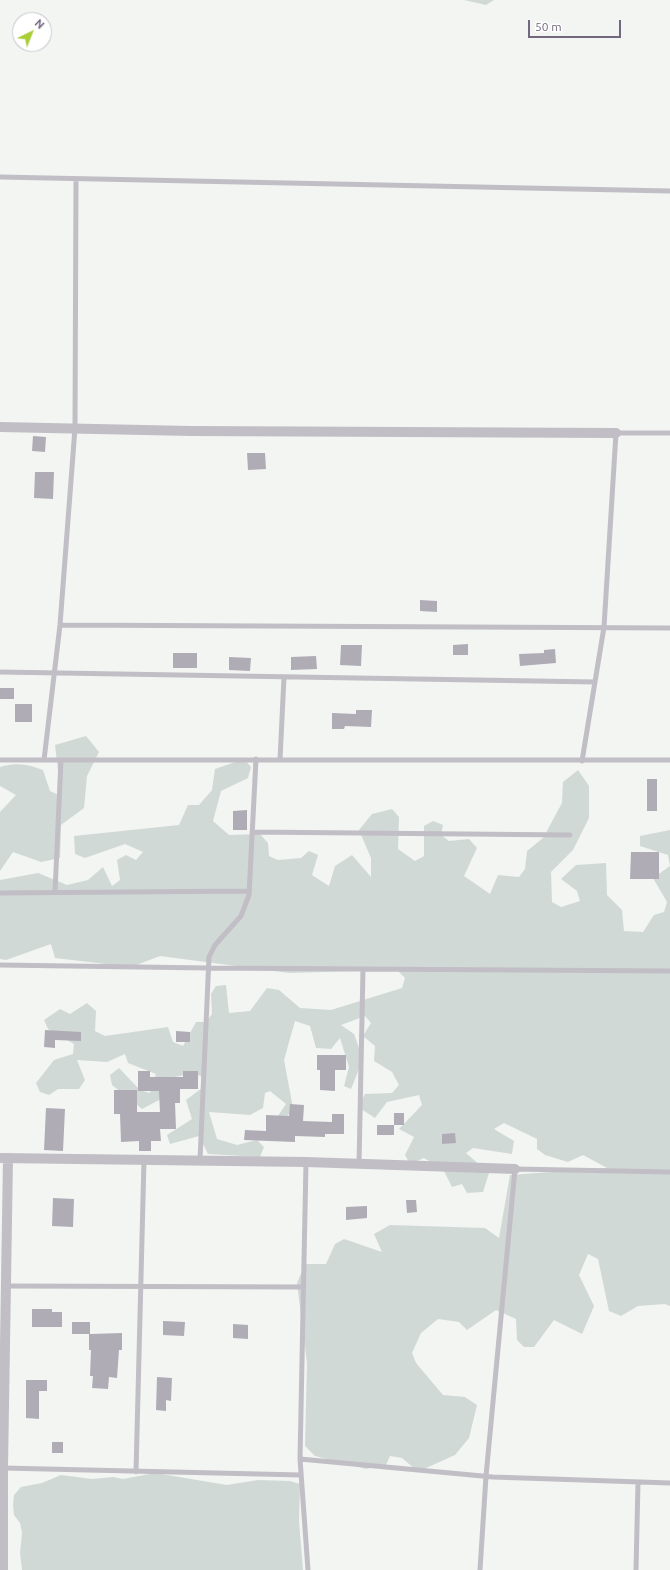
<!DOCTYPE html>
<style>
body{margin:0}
#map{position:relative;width:670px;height:1570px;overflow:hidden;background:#f2f5f2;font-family:Ubuntu,sans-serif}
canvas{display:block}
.north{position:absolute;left:12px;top:12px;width:40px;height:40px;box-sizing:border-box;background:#fff;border:1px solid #c7c2cc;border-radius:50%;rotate:43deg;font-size:11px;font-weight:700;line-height:16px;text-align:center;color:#72677f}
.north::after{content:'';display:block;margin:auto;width:14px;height:18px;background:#abce38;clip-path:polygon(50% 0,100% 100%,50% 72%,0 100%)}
.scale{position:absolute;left:528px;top:20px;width:93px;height:18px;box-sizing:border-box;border:2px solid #72677f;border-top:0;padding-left:5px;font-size:12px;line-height:14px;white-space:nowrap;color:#72677f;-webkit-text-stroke:3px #fff;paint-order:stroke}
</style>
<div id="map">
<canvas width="670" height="1570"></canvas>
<div class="north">N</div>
<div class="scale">50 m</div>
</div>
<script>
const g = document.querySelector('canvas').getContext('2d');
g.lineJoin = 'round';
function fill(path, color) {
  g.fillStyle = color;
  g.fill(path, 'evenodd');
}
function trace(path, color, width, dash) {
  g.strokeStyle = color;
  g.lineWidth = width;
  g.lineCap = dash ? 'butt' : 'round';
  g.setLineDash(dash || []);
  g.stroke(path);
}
fill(new Path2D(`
 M464,0h30l-8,5z
 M86,736l13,16 -12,24 -3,32 -23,17 -1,33 -19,4 -28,-10 -13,19v-59l16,-17 -16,-9v-19c15,-5 29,-3 43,3l7,21 11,5 -6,-51z
 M244,759l7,8 -3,11 -27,13 -8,30 16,14 31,-1 8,9 1,13 9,4 23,-2 8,-7 9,4 -6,20 17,11 6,-20 17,-11 19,22v-19l-12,-28 13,-16 20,-5 7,8 -1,32 17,12 9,-5v-30l9,-5 10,4 -2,10 8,6 20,-2 8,9 -13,28 26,18 8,-19 21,2 6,-8 2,-18 16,-13 19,-35 1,-21 15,-12 11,16v32l-16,32 -22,22 1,30 9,5 19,-6 -3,-10 -16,-12 15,-14 30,-2 1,32 15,15 2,21 19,1 11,-17 10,-3 3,-10 -14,-24 17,-12 -2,-11 -28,-9v-10l30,-6v476l-5,-2 -27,2 -17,10 -12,-5 -11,-52 -10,-5 -9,21 15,31 -12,28 -28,-14 -20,27h-10l-7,-7 -1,-21 -20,-9 -29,20 -8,-8 -21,-3 -17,14 -9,20 4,10 27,32 22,2 12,8 -8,33 -14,17 -29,13 -10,2 -14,-12 -12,-2 -4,9 -20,4 -51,-13 -10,-10 2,-83 -10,-80 8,-19h21l9,-20 9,-5 38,13 -8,-18 16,-9 95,3 14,10 11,-63 97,-7 -24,-13 -15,7 -23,-7 -8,-6v-10l-33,-16 -10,6 20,12 -2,13 -39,-6 -7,5 23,20 -6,19 -16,1 -5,-9 -10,3 -9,-18 -19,-11 -14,6 -5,-9 9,-18 -15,-8 23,-24 -3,-10 -32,7 -12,16 -17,-11 7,-13 27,-1 7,-8 -7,-13 -18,-11 1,-15 -12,-10 8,-13 -6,-7 -24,9 13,9 9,25 -12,30 -7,-3 5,-19 -9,-29 -9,11 -15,-1 -6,-22 -15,-5 -11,39 9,48 -6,9 -9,-1 8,-12 -16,-13 -5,2 -2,15 -13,7 -41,-3 8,27 20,6 20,-5 7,7 -4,10 -52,-3 -9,-18 -29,8 -3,-9 25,-16 -6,-19 16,-12 2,-10 -10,-5 -29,6 -4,20 -19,10 -30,-24 -2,-10 9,-7 21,22 10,3 6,-19 -28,-11 -3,-9 -18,8 -30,-2 8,20 -6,9h-21l-9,6 -9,-3 -4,-9 18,-23 19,-6 1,-10 -26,-15 -4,-9 16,-11 10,5 17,-11 9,8 -1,20 10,5 63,-9 5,15 10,4 13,-24h10l6,-8 -1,-20 5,-8 10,-1 3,28 21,-2 17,-23 12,2 21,18 31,2 71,-22 3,-10 -8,-8 -108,3 -129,-17 -29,11 -76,-9 -4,-14 -45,16 -6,-1v-79l38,-7 29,12 21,-5 15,-13 9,19 8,-6 -3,-20 9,-5 10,5 7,-8 -18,-8 -40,14 -10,-4 -1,-18 105,-11 9,-20h11l13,-15 3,-21z
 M155,1473l72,12 31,-5 32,1 10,3 -1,37 4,49h-281l-2,-17 2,-20 -2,-10 -6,-8 -1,-10 1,-10 7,-8 21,-4 19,-8 31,4 21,-2 10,2z`), '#d1d9d6');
fill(new Path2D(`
 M33,436l13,1 -1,15 -13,-1z
 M247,453h18l1,16 -18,1z
 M35,472h19l-1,27 -19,-1z
 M420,600l17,1v11l-17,-1z
 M468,644v11h-15v-10z
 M341,645h21l-1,21 -21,-1z
 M555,649l1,14 -36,3 -1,-12 25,-1v-3z
 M173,653h24v15h-24z
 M316,656l1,13 -26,1v-13z
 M229,657l22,1 -1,13 -21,-1z
 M0,688h14v11h-14z
 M15,704h17v18h-17z
 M356,710h16l-1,17 -26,-1 -1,3h-12v-16l24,1z
 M647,779h10v32h-10z
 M247,810v20h-14v-19z
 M631,852h28v27h-29z
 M45,1030l36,2v9l-26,-1v8l-11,-1z
 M176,1031l14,1v10h-14z
 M317,1055h29v15h-11v21l-15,-1v-20h-3z
 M138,1071h12v6h33v-6h15v18h-18v14h-5l1,26h-16l1,12h-10v10h-12v-10l-18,1 -1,-28h-6v-24h23v22h23l-1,-21h-21z
 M290,1104l14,1 -1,16 29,1v-8h12v20h-19v3l-30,-1v6l-51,-2 1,-10 21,1v-16l23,1z
 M46,1108l19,1 -2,42 -19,-1z
 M394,1113h10v12h-10z
 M377,1125h17v10h-17z
 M455,1133l1,10 -14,1v-10z
 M53,1198l21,1 -1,28 -21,-1z
 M406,1200h10l1,12 -10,1z
 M367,1206v12l-21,2v-13z
 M32,1309h20v3h10v15h-30z
 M163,1321l22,1 -1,14 -21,-1z
 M72,1322h18v12l32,-1v17h-3l-2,28 -8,-1 -1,12 -16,-1 1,-12h-3l1,-26h-2v-16h-17z
 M233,1324l15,1v14l-15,-1z
 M157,1377l15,1 -1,23 -5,-1v11l-10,-1z
 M26,1380h21v11h-8v28l-13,-1z
 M52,1442h11v11h-11z`), '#b0acb6');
trace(new Path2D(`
 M0,177l670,14
 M60,625l610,3
 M0,672l595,10
 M0,760h670
 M44,760l16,-135 15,-197 1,-249
 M280,760l4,-83
 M582,761l22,-134 12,-194h54
 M252,832l318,3
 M55,892l6,-132
 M0,893l249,-2
 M0,965l208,3 462,3
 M200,1160l9,-203 6,-12 26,-29 8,-21 7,-136
 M306,1162l-6,297 8,111
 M359,1164l4,-195
 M7,1286l297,1
 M300,1459l193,18 177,6
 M3,1468l298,7
 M136,1472l8,-312
 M480,1570l6,-94 29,-307 155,3
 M636,1570l2,-88`), '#c1bec5', 5);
trace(new Path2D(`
 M0,427l191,4 425,2
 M0,1158l306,4 209,7
 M3,1570v-102l5,-310`), '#c1bec5', 10);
</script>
